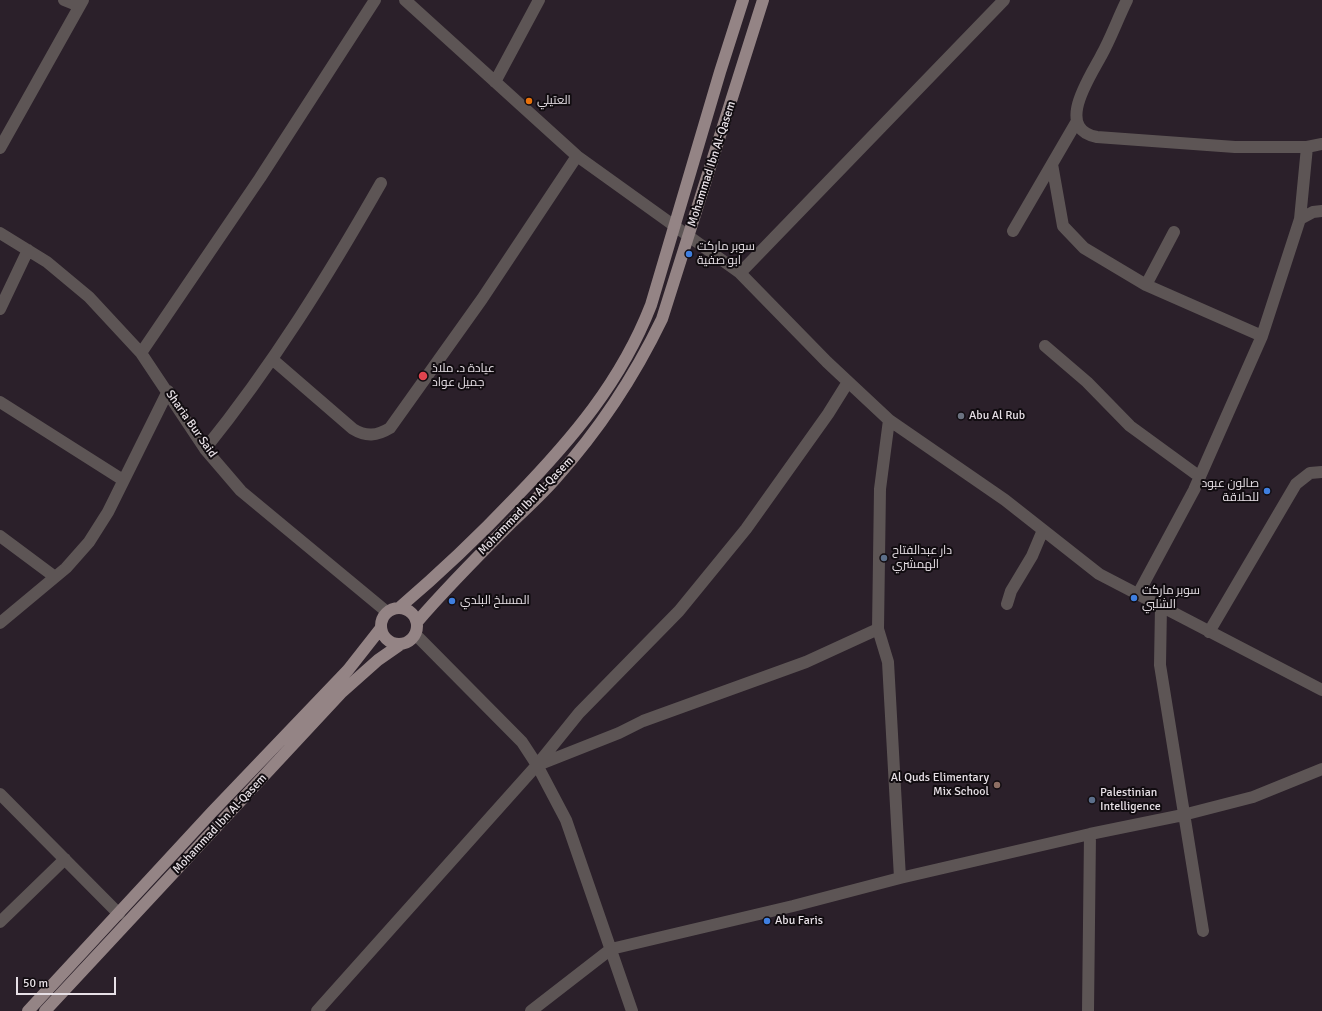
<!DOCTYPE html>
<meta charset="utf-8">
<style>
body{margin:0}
#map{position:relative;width:1322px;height:1011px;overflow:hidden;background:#2b202a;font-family:Signika,sans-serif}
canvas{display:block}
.scale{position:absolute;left:16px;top:977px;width:100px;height:18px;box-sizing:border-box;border:2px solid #e7e0e6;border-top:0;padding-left:5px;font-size:12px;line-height:14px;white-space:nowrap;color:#e7e0e6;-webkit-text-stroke:3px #110c10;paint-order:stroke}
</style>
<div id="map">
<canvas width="1322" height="1011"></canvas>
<div class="scale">50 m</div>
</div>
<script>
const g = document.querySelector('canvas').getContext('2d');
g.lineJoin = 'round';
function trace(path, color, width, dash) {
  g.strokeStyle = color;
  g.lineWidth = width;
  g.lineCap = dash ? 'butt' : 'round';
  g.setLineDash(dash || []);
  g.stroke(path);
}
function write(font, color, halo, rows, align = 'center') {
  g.font = font + ' Signika,Cairo,sans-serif';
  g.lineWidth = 4;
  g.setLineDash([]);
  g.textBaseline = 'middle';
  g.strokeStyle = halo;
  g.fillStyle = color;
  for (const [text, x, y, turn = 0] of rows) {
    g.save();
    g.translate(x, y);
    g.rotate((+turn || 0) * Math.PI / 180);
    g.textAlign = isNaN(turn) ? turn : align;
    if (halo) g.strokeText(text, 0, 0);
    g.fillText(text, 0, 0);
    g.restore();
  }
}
trace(new Path2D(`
 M64,0l15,6
 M405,0l172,156 163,117 87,89 62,58 116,80 94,74 223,116
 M1127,0c-9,18 -16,38 -26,56 -11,21 -47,73 -4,81l138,10h72l15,-3
 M495,82l44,-82
 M0,148l83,-148
 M1052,164l11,62 21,22 62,37 116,51
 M1300,219l7,-72
 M1013,231l64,-110
 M0,233l47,29 42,35 52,56 64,96 36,42 146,121
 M740,273l264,-273
 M1146,285l28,-53
 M0,309l28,-59
 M1045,346l42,36 43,44 70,51
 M141,353l119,-175 115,-178
 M272,359l81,70c13,8 24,7 37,-1l92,-129 95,-143
 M0,402l123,78
 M889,420l-9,69 -2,140 10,33 12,216
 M205,449c67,-83 123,-173 176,-266
 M0,536l55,41
 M1138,594l56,-104 68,-154 38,-117 13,-7 9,-1
 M1007,604l4,-13 21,-35 11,-26
 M1161,606l-1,59 43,266
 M0,623l66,-55 23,-26 19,-30 60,-121
 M1209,632l87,-148 14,-11 12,-1
 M415,634l107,108 15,23 29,55 66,191
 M538,765l81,-32 24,-12 163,-59 72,-33
 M0,794l119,120
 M0,922l65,-63
 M317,1011l220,-246 42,-52 100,-102 67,-82 82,-115 20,-32
 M531,1011l80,-62 182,-43 107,-28 190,-44 93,-19 70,-18 69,-28
 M1088,1011l2,-177`), '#5d5555', 12);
trace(new Path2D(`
 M381 626a18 18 0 1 1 36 0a18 18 0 1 1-36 0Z
 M399,608c41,-35 79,-71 117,-111 56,-58 105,-115 135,-192l69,-233 23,-72
 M417,622c30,-35 63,-68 96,-101 15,-14 30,-28 43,-43 43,-48 78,-101 106,-159l101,-319
 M28,1011l184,-199 136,-142 33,-42
 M45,1011l297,-319 36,-32 23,-16`), '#948485', 12);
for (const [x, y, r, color] of [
 [529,101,4,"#e8710a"],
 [689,254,4,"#3f7fe0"],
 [423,376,5,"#e0444e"],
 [961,416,4,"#6b7280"],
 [1267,491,4,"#3f7fe0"],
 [884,558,4,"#5c6f8a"],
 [1134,598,4,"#3f7fe0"],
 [452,601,4,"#3f7fe0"],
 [997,785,4,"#8d6e63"],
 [1092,800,4,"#5c6f8a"],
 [767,921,4,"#3f7fe0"]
]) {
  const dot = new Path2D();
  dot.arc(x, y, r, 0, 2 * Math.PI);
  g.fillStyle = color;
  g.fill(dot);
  trace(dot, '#110c10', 1.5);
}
write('12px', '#e7e0e6', '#110c10', [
 ["العتيلي",537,101],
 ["سوبر ماركت",697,247],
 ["ابو صفية",697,261],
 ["عيادة د. ملاذ",432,369],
 ["جميل عواد",432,383],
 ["Abu Al Rub",969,416],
 ["صالون عبود",1259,484,"right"],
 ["للحلاقة",1259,498,"right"],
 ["دار عبدالفتاح",892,551],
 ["الهمشري",892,565],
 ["سوبر ماركت",1142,591],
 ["الشلبي",1142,605],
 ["المسلخ البلدي",460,601],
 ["Al Quds Elimentary",989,778,"right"],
 ["Mix School",989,792,"right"],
 ["Palestinian",1100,793],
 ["Intelligence",1100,807],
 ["Abu Faris",775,921]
], 'left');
write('12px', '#e7e0e6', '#110c10', [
 ["Mohammad Ibn Al-Qasem",712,164,-72],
 ["Sharia Bur Said",191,424,55],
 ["Mohammad Ibn Al-Qasem",526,506,-46],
 ["Mohammad Ibn Al-Qasem",220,824,-47]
]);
</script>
